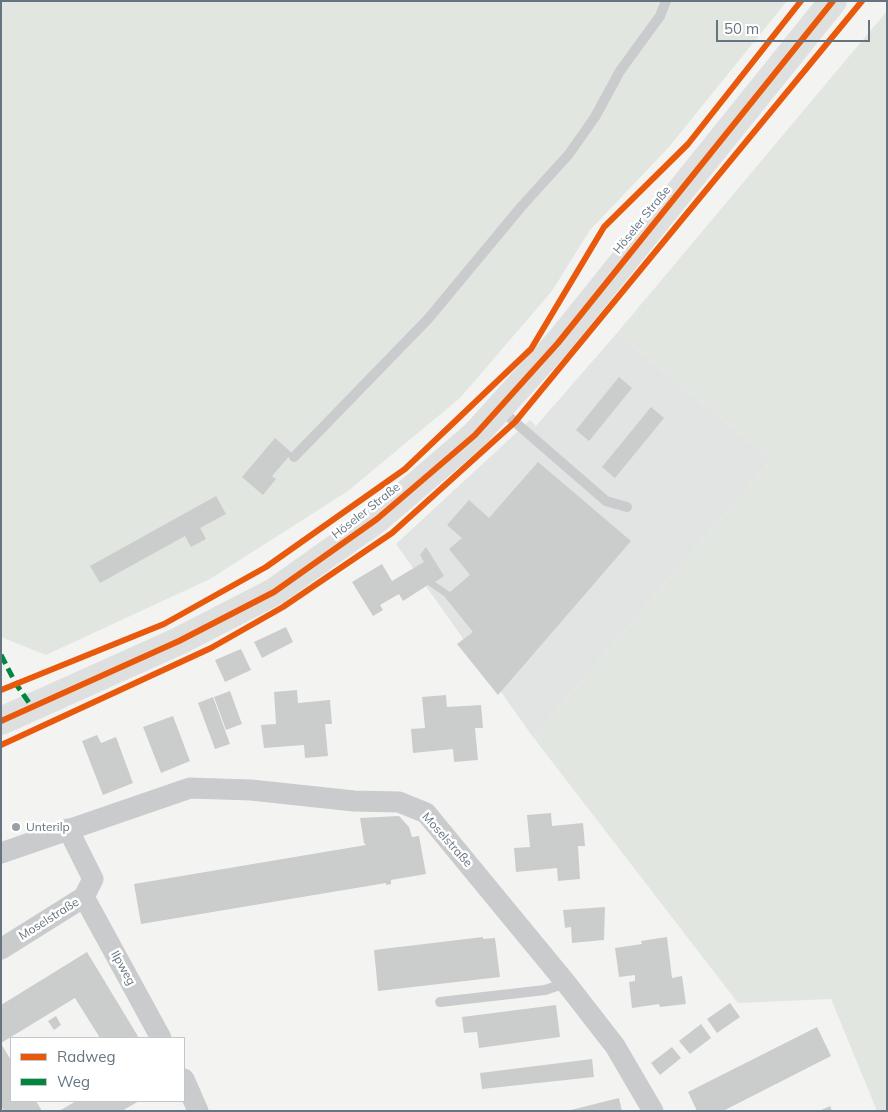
<!DOCTYPE html>
<meta charset="utf-8">
<style>
body{margin:0}
#map{position:relative;width:888px;height:1112px;overflow:hidden;background:#f3f3f2;font-family:Mulish,sans-serif}
canvas{display:block}
.frame{position:absolute;inset:0;border:2px solid #657480;pointer-events:none}
.legend{position:absolute;left:10px;top:1037px;width:175px;height:65px;box-sizing:border-box;background:#fff;border:1px solid #c1c7cc;margin:0;padding:6px 9px;list-style:none;font-size:15px;color:#657480}
.legend li{display:flex;align-items:center;gap:10px;height:25px}
.legend b{width:25px;border:1px solid #c1c7cc}
.scale{position:absolute;left:716px;top:20px;width:154px;height:22px;box-sizing:border-box;border:2px solid #657480;border-top:0;padding-left:6px;font-size:15px;line-height:18px;white-space:nowrap;color:#657480;-webkit-text-stroke:4px #fff;paint-order:stroke}
</style>
<div id="map">
<canvas width="888" height="1112"></canvas>
<div class="frame"></div>
<ul class="legend">
<li><b style="height:6px;background:#e8590c"></b>Radweg</li>
<li><b style="height:6px;background:#00873e"></b>Weg</li>
</ul>
<div class="scale">50 m</div>
</div>
<script>
const context = document.querySelector('canvas').getContext('2d');
context.lineJoin = 'round';
function fillPath(path, color) { context.fillStyle = color; context.fill(path, 'evenodd'); }
const toPath = rows => new Path2D(rows.map(r => 'M' + r).join(''));
function trace(path, color, width, dash) { context.strokeStyle = color; context.lineWidth = width; context.lineCap = dash ? 'butt' : 'round'; context.setLineDash(dash || []); context.stroke(path); }
function label(font, color, halo, rows, align = 'center') {
  context.font = font + ' Mulish,sans-serif'; context.lineWidth = 5; context.setLineDash([]); context.textBaseline = 'middle'; context.strokeStyle = halo; context.fillStyle = color; for (const [text, x, y, turn = 0] of rows) {
    context.save(); context.translate(x, y); context.rotate((+turn || 0) * Math.PI / 180); context.textAlign = isNaN(turn) ? turn : align; if (halo) context.strokeText(text, 0, 0); context.fillText(text, 0, 0); context.restore();
  }
}
const built = toPath([
 [617,333,771,460,533,737,396,544,530,420,536,426]
]);
const green = toPath([
 [1,1,787,1,669,147,590,230,552,291,460,398,348,491,210,579,46,655,1,637],
 [887,11,887,1111,877,1111,831,999,738,1003,533,737,771,460,617,333]
]);
const building = toPath([
 [619,377,632,388,589,441,576,430],
 [651,407,664,418,615,478,602,467],
 [275,438,292,453,272,476,276,479,263,495,242,477],
 [538,462,631,541,498,695,457,644,473,632,444,596,428,585,403,601,399,594,380,605,383,610,373,616,352,582,382,564,392,581,424,562,420,555,426,547,444,576,435,582,450,592,470,575,449,549,462,538,447,525,469,500,489,518],
 [216,496,226,514,200,528,206,539,191,547,185,536,100,583,90,566],
 [286,627,293,642,262,658,254,642],
 [241,649,251,670,225,682,215,660],
 [297,690,298,703,330,700,332,724,325,724,328,756,305,758,304,745,264,748,261,725,276,724,274,692],
 [230,691,242,724,226,730,214,697],
 [446,695,447,707,481,705,483,728,475,728,478,760,454,762,453,749,413,753,411,729,425,728,422,697],
 [213,697,230,744,215,749,198,703],
 [173,716,190,761,161,773,143,727],
 [97,735,101,743,116,737,133,783,103,795,82,741],
 [551,813,552,826,583,823,585,846,578,846,580,879,558,881,557,868,516,872,514,848,530,847,527,815],
 [399,816,409,827,412,837,419,836,426,874,391,880,391,884,386,885,386,883,141,924,134,884,366,845,364,843,360,818],
 [605,907,604,940,572,943,571,927,565,928,563,910],
 [483,937,483,939,495,938,500,977,378,991,374,950],
 [667,937,672,978,682,976,686,1004,660,1007,659,1004,632,1008,629,982,635,981,635,975,619,977,615,948,642,944,641,941],
 [87,952,139,1038,100,1038,75,998,1,1043,1,1005],
 [730,1003,740,1017,717,1033,707,1019],
 [556,1005,560,1037,479,1048,477,1032,464,1033,462,1017],
 [56,1016,61,1025,54,1030,48,1021],
 [701,1024,711,1038,690,1054,679,1041],
 [817,1027,831,1056,723,1111,697,1111,688,1092],
 [1,1044,11,1060,11,1101,36,1101,42,1111,4,1111,1,1106],
 [672,1047,681,1058,660,1075,651,1063],
 [592,1059,594,1077,482,1089,480,1073],
 [619,1098,622,1111,571,1111,571,1110],
 [76,1101,139,1101,122,1111,59,1111],
 [830,1106,832,1111,819,1111]
]);
const lane = toPath([
 [501,410,606,501,627,507],
 [294,457,428,319,521,207,569,154,595,117,620,71,660,16,666,1],
 [440,1002,545,990,566,983]
]);
const street = toPath([
 [1,853,190,788,251,790,354,801,399,802,426,813,566,983,615,1046,653,1111],
 [84,897,161,1038],
 [1,949,84,897,93,879,68,829],
 [184,1079,198,1111]
]);
const primary = toPath([
 [1,721,179,641,274,592,377,519,475,435,558,343,833,1]
]);
const quiet = toPath([
 [1,655,16,684,32,707]
]);
const cycleway = toPath([
 [1,690,164,624,266,567,405,469,531,349,604,227,688,144,801,1],
 [1,721,179,641,274,592,377,519,475,435,558,343,833,1],
 [1,745,211,648,283,607,392,533,515,422,862,1]
]);
const markers = [
 [16,827,5,"#97a0a8"]
];
const streetNames = [
 ["Höseler Straße",642,220,-51],
 ["Höseler Straße",366,511,-38],
 ["Moselstraße",447,840,48],
 ["Moselstraße",49,919,-32],
 ["Ilpweg",123,968,61]
];
const poiNames = [
 ["Unterilp",26,827]
];
fillPath(built, '#e2e3e3');
fillPath(green, '#e2e6e0');
fillPath(building, '#cbcdcd');
trace(lane, '#c9cbcc', 10);
trace(street, '#c9cbcc', 21);
trace(primary, '#dedfdf', 28);
trace(quiet, '#00873e', 5, [10, 5]);
trace(cycleway, '#e8590c', 6);
for (const [x, y, r, color] of markers) { const dot = new Path2D(); dot.arc(x, y, r, 0, 2 * Math.PI); context.fillStyle = color; context.fill(dot); trace(dot, '#fff', 2); }
label('12px', '#657480', '#fff', streetNames);
label('12px', '#657480', '#fff', poiNames, 'left');
</script>
